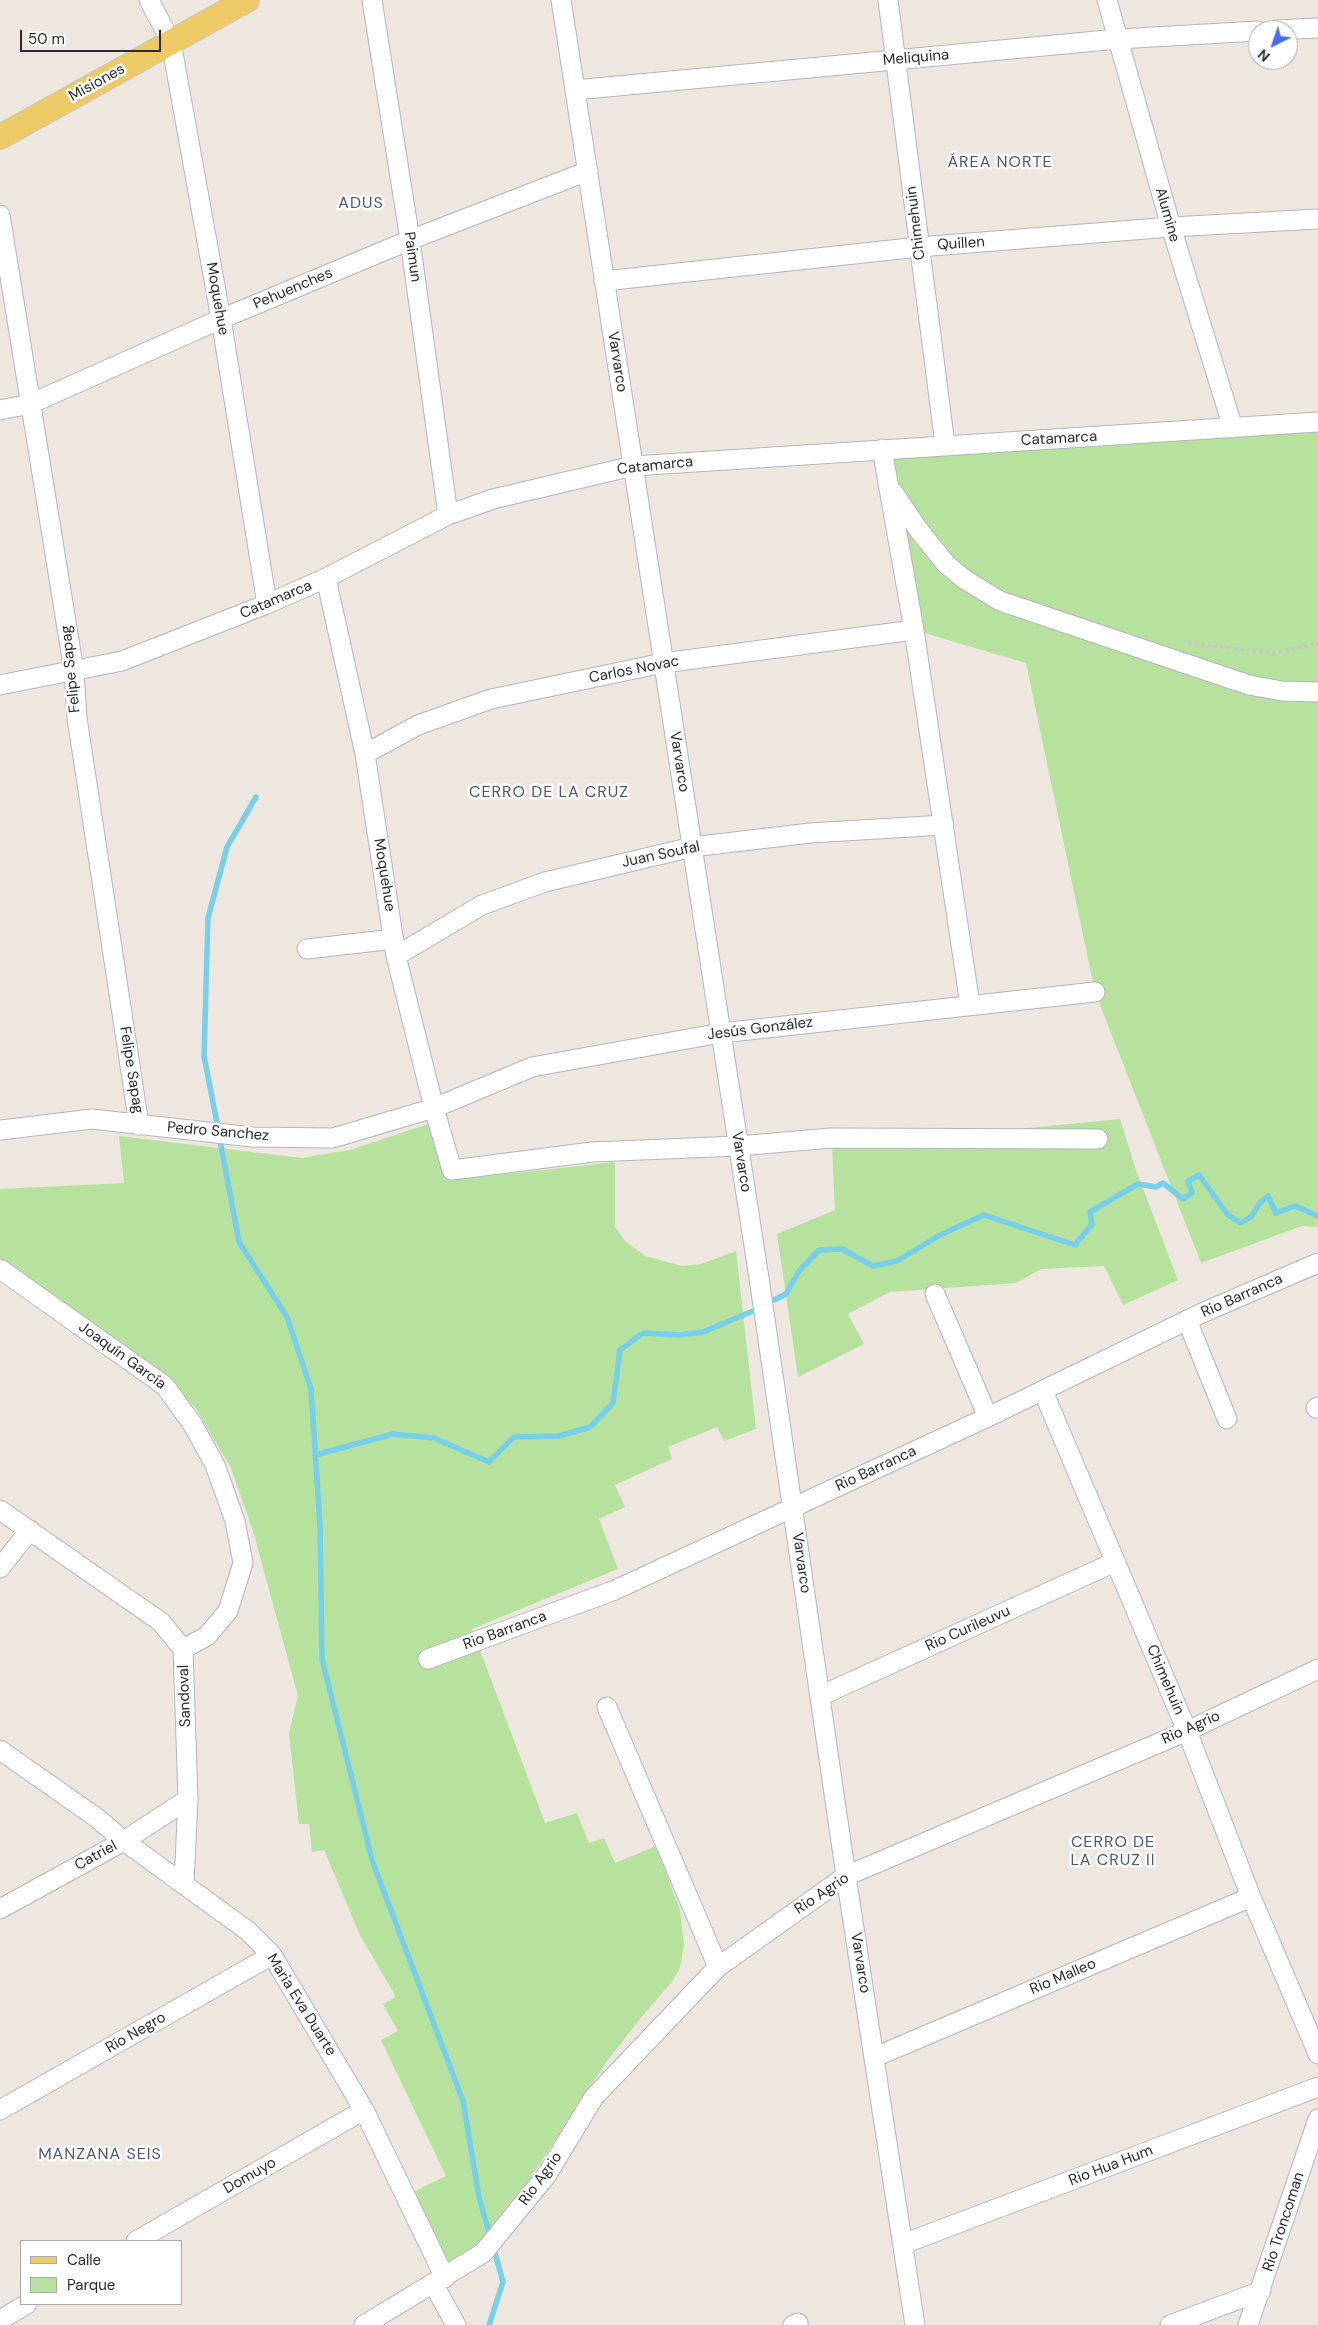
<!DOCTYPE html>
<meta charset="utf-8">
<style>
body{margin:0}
#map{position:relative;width:1318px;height:2325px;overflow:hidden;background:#ede7df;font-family:"DM Sans",sans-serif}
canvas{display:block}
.legend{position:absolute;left:20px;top:2240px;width:162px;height:65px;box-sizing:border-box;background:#fff;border:1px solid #ababab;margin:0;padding:6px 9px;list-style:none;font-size:15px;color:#2c2c2c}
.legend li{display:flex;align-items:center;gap:10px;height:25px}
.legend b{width:25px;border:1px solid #ababab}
.north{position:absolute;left:1248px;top:20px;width:50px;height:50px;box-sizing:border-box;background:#fff;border:1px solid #ababab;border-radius:50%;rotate:221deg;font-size:14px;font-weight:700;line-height:20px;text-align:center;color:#2c2c2c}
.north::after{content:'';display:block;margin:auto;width:18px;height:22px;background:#456af4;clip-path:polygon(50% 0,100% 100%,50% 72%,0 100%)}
.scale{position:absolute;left:20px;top:30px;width:141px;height:22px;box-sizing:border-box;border:2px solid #2c2c2c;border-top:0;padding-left:6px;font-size:15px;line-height:18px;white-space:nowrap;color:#2c2c2c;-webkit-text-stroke:4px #fff;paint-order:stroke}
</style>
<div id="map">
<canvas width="1318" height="2325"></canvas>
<ul class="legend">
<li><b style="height:6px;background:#edca65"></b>Calle</li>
<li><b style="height:14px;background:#b6e29e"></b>Parque</li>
</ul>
<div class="north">N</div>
<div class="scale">50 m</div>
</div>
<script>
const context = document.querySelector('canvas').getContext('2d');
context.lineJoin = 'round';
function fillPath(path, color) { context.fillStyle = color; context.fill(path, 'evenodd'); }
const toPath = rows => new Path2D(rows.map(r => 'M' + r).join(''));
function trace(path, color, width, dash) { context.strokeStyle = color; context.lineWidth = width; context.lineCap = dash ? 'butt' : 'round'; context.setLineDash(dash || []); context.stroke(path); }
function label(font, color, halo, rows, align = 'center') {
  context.font = font + ' "DM Sans",sans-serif'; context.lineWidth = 5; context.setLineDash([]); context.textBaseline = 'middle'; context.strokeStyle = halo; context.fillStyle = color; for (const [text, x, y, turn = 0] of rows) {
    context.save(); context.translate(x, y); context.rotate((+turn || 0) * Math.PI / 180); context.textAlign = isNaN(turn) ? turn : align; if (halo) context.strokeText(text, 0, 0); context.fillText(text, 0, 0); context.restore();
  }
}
const green = toPath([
 [1318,431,1318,1227,1302,1226,1201,1263,1095,992,1026,663,921,632,888,454],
 [1120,1119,1137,1173,1178,1280,1123,1305,1104,1266,1041,1269,1016,1283,890,1292,848,1314,864,1344,798,1377,777,1234,835,1210,832,1147],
 [431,1123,444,1172,452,1180,615,1162,615,1227,626,1242,645,1256,682,1266,701,1264,736,1251,756,1429,724,1441,717,1427,668,1447,672,1459,615,1485,625,1507,599,1519,618,1569,472,1629,545,1823,577,1813,589,1843,604,1838,615,1863,656,1846,680,1910,684,1945,680,1968,671,1983,643,2015,607,2061,514,2203,481,2243,449,2270,413,2192,446,2176,381,2040,398,2031,383,2004,396,1997,360,1935,324,1850,312,1852,309,1824,299,1824,289,1733,298,1696,253,1531,231,1468,196,1409,167,1378,0,1260,0,1189,124,1183,119,1136,302,1158,350,1150]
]);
const stream = toPath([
 [217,1123,204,1056,208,918,227,847,256,797],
 [220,1140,239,1242,287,1317,311,1389,320,1524,322,1659,372,1860,463,2101,479,2197,489,2232],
 [774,1300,786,1294,799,1271,819,1250,842,1249,873,1266,897,1261,940,1235,984,1215,1075,1245,1092,1224,1090,1212,1138,1184,1156,1187,1163,1183,1183,1199,1192,1193,1188,1181,1199,1175,1228,1215,1241,1223,1251,1217,1259,1204,1268,1196,1276,1213,1295,1206,1318,1216],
 [315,1455,393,1434,434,1438,489,1462,514,1437,559,1436,590,1427,613,1403,620,1350,643,1333,679,1335,703,1332,753,1311],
 [489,2325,503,2282,495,2253]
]);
const path = toPath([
 [1188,643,1274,653,1318,643]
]);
const minor = toPath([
 [149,0,171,42,221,319,267,604],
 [372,0,410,240,448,515],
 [561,0,759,1278,846,1876,915,2325],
 [888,0,945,445],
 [1107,0,1171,227,1233,428],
 [1277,30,1318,28],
 [575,90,1118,39,1258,31],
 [0,215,74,671,77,718,139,1125],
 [604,281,919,247,1171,227,1318,219],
 [0,410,30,404,221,319,410,240,588,171],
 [882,449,914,630,970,1005],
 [893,492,918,529,946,564,964,579,1000,601,1249,685,1282,691,1318,692],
 [326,578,365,754,396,956,434,1108,452,1170,592,1152,739,1146,831,1138,1098,1139],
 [0,685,122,661,267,604,326,578,448,515,493,499,633,466,1318,422],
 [365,754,418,725,491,699,663,663,914,630],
 [307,949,394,939],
 [396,956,482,905,545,882,692,847,810,833,944,825],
 [0,1130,92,1119,252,1137,333,1138,434,1108,532,1067,721,1033,1095,992],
 [0,1269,165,1386,193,1425,215,1465,235,1521,243,1563,228,1611,207,1636,183,1649],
 [935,1294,988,1417],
 [1187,1320,1227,1419],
 [1043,1391,1187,1731,1251,1897,1318,2054],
 [1316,1408,1318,1407],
 [0,1510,161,1622,183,1649,188,1799,184,1884],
 [0,1568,30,1530],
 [428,1659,615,1590,988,1417,1202,1313,1318,1263],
 [820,1696,1115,1562],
 [607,1707,718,1967],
 [0,1750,97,1818,124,1841,248,1931,272,1955,364,2110,445,2278],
 [0,1909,124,1841,188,1799],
 [875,2057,1251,1897],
 [0,2110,272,1955],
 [136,2241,364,2110],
 [903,2244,1318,2087],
 [434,2285,456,2325],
 [0,2320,27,2304],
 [364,2325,483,2253,546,2176,594,2097,718,1967,846,1876,1187,1731,1318,1669],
 [793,2325,798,2323],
 [1170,2325,1261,2291],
 [1248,2325,1318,2119]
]);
const major = toPath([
 [0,137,247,0]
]);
const streetNames = [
 ["Meliquina",916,58,-5],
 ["Misiones",97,83,-29],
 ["Alumine",1167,215,74],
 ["Chimehuin",916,223,-97],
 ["Quillen",961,244,-4],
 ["Paimun",412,257,82],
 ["Pehuenches",293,289,-23],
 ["Moquehue",217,299,80],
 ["Varvarco",617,362,81],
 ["Catamarca",1059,439,-3],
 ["Catamarca",655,466,-6],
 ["Catamarca",276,600,-23],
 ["Felipe Sapag",71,669,-96],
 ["Carlos Novac",634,670,-11],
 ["Varvarco",679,762,81],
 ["Juan Soufal",661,855,-12],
 ["Moquehue",384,875,81],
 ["Jesús González",760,1029,-7],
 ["Felipe Sapag",131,1070,81],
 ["Pedro Sanchez",218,1132,5],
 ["Varvarco",741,1162,81],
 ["Rio Barranca",1242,1296,-24],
 ["Joaquín García",122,1356,36],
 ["Rio Barranca",876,1469,-25],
 ["Varvarco",801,1563,82],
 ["Rio Curileuvu",968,1629,-24],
 ["Rio Barranca",505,1631,-20],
 ["Chimehuin",1165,1680,67],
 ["Sandoval",185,1696,-92],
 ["Rio Agrio",1191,1728,-24],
 ["Catriel",96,1856,-29],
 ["Rio Agrio",822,1894,-34],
 ["Varvarco",860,1963,81],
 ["Rio Malleo",1063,1977,-23],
 ["Maria Eva Duarte",301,2005,58],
 ["Río Negro",136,2033,-30],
 ["Rio Hua Hum",1111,2166,-21],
 ["Domuyo",250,2176,-30],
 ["Rio Agrio",541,2179,-54],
 ["Rio Troncoman",1284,2222,-72]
];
const neighbourhoodNames = [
 ["ÁREA NORTE",1000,163],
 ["ADUS",361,204],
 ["CERRO DE LA CRUZ",549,793],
 ["CERRO DE",1113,1843],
 ["LA CRUZ II",1113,1861],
 ["MANZANA SEIS",100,2155]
];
fillPath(green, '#b6e29e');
trace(stream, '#76cfeb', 5.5);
trace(minor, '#b2b6bf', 21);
trace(major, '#c8c8c8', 26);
trace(path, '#c8c8c8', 3, [4, 2.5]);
trace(minor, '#fff', 19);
trace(major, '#edca65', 24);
label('15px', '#2c2c2c', '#fff', streetNames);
context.letterSpacing = '1px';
label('16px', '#4d577c', '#fff', neighbourhoodNames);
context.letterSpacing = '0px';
</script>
